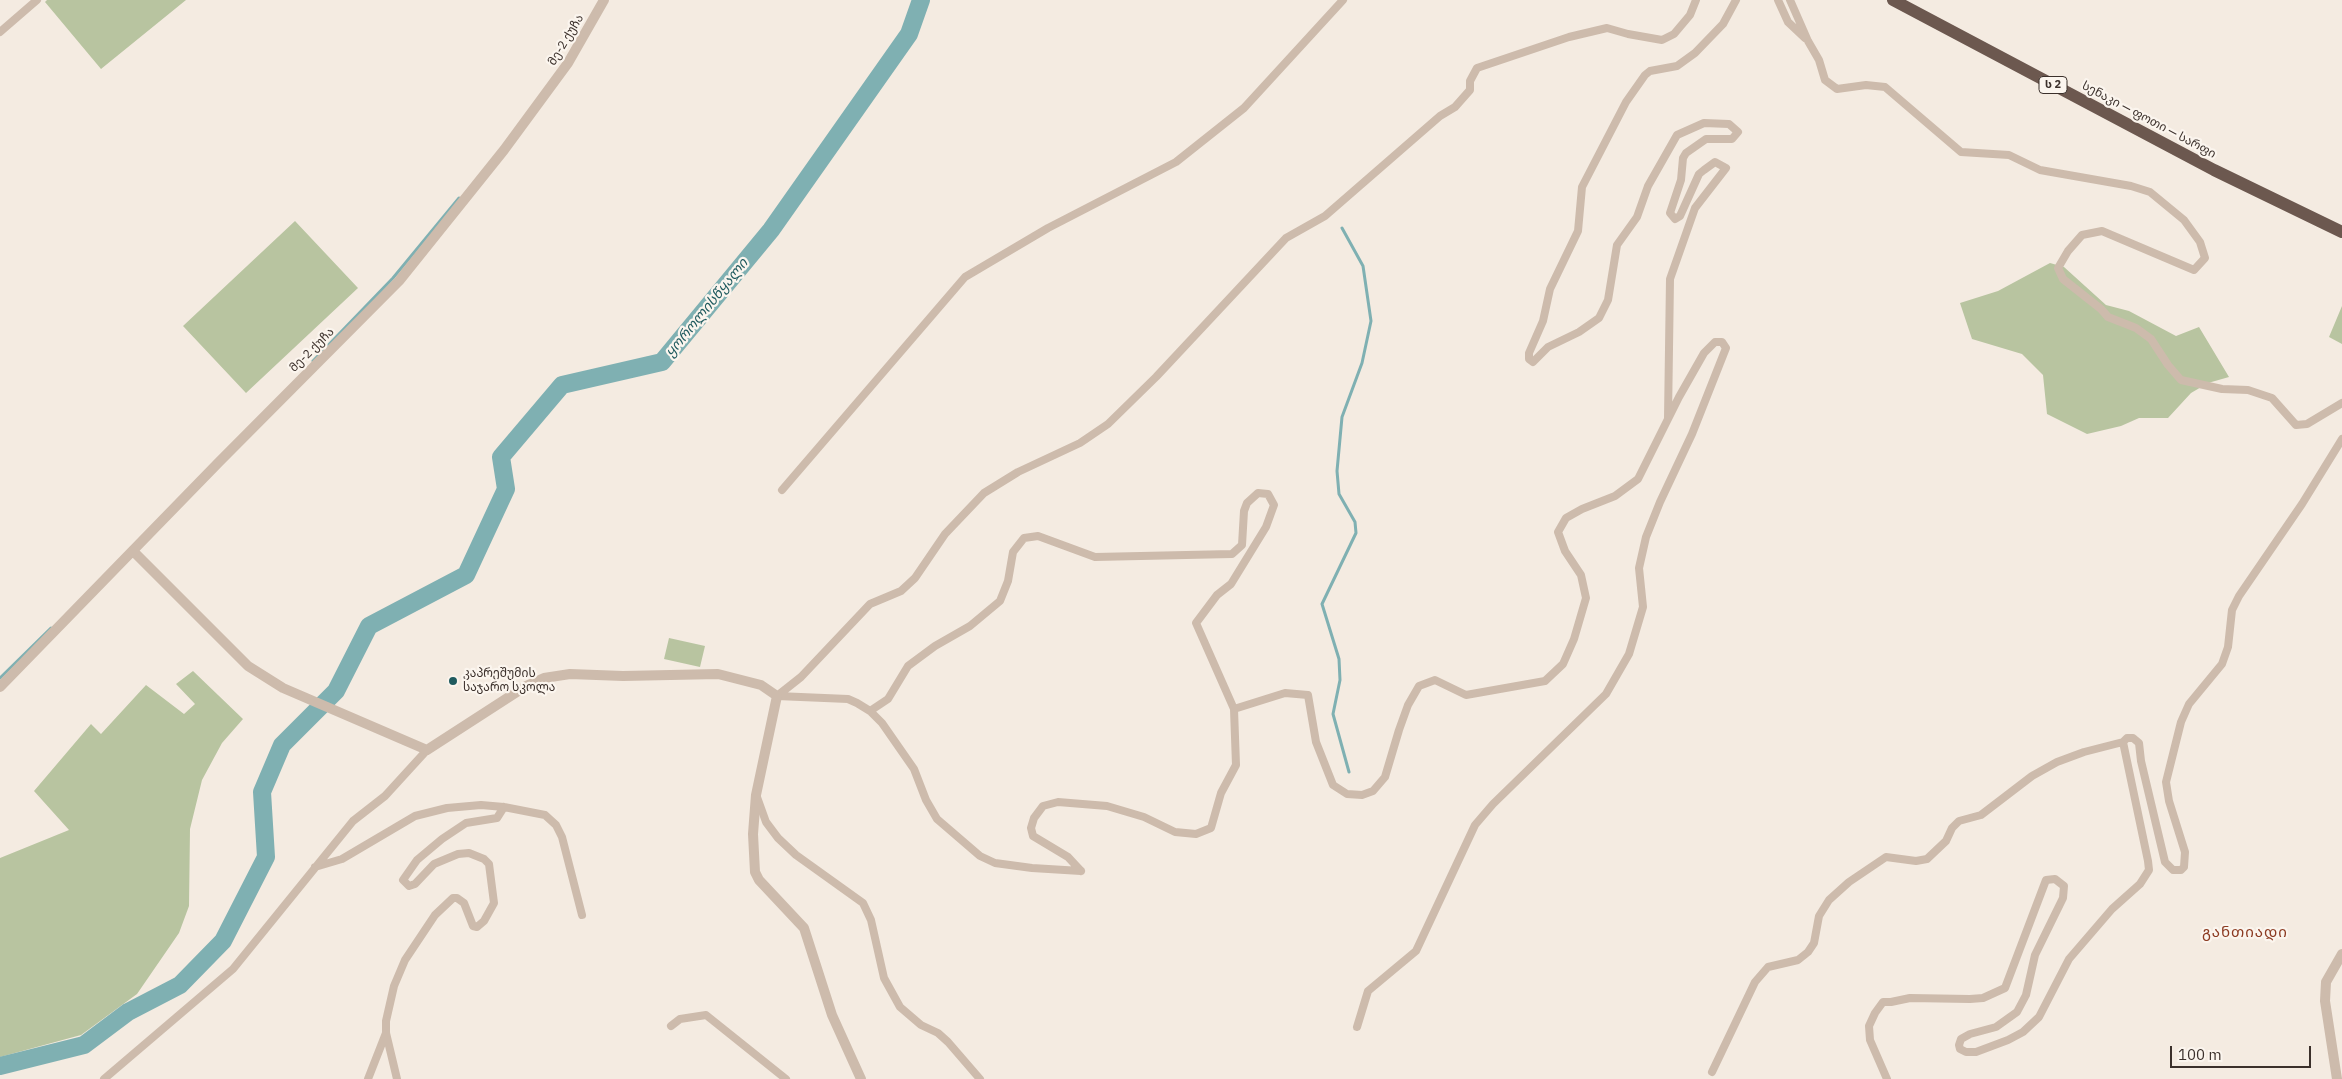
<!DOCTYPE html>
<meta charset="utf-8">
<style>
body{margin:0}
#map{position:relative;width:2342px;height:1079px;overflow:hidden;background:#f4ebe1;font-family:"IBM Plex Sans",sans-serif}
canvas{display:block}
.scale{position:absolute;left:2170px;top:1046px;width:141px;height:22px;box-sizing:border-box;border:2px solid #3b302b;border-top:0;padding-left:6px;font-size:15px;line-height:18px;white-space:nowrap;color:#3b302b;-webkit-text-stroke:4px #fbf5ee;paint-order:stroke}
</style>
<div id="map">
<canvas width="2342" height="1079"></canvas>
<div class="scale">100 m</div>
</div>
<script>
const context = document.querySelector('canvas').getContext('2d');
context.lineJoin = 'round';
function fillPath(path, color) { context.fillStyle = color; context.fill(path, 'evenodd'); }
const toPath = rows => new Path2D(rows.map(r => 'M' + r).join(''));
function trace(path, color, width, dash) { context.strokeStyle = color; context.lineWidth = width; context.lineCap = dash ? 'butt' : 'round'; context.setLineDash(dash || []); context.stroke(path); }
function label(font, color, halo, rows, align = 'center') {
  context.font = font + ' "IBM Plex Sans","Noto Sans Georgian",sans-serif'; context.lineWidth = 4.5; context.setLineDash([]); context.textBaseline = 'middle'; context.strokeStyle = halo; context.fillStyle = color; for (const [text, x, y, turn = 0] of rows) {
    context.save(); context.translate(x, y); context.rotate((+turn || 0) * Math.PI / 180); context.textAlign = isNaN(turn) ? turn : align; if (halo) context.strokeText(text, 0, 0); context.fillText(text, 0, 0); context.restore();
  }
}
const green = toPath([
 [47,0,186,0,101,69,45,2],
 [295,221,358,288,246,393,183,326],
 [2050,263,2064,267,2106,305,2129,311,2176,336,2199,327,2229,377,2208,383,2191,393,2168,418,2139,418,2121,426,2087,434,2047,414,2043,375,2022,354,1972,339,1960,303,1998,291],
 [2342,306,2342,344,2329,337],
 [669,638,705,646,700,667,664,659],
 [193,671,243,719,222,743,202,780,190,829,189,906,179,933,137,994,81,1035,0,1057,0,858,69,830,34,791,91,724,101,734,146,685,184,714,195,704,176,684]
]);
const stream = toPath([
 [1342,228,1363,266,1371,321,1362,363,1342,417,1337,471,1339,494,1355,522,1356,533,1322,604,1339,659,1340,680,1333,714,1349,772],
 [313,361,393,278,459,198],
 [0,678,51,628]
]);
const river = toPath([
 [0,1066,84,1045,128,1012,180,985,223,941,266,857,262,792,282,745,336,691,369,626,466,575,506,489,501,457,562,385,662,362,771,230,909,34,921,0]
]);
const minor = toPath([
 [1778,0,1788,22,1805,38],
 [1790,0,1808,41,1819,60,1825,80,1837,89,1866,85,1885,87,1961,152,2009,155,2040,170,2131,186,2150,192,2184,220,2200,242,2205,258,2194,270,2102,231,2082,235,2068,251,2058,268,2063,279,2101,309,2108,317,2136,328,2151,339,2168,365,2181,380,2222,389,2248,390,2272,398,2296,425,2307,424,2342,403],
 [0,32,37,0],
 [1668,418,1670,279,1695,208,1726,168,1715,162,1704,170,1699,174,1680,216,1675,219,1670,213,1681,180,1683,158,1686,153,1706,139,1732,139,1738,132,1729,124,1704,123,1677,135,1648,186,1637,217,1617,245,1608,300,1599,318,1579,332,1548,347,1533,362,1529,359,1529,353,1543,321,1550,289,1578,231,1582,187,1626,102,1645,75,1650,71,1677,66,1695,53,1723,24,1736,0],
 [782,490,965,277,1048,228,1176,162,1244,108,1343,0],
 [777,696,801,677,870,604,901,591,915,578,945,534,984,493,1018,472,1080,443,1108,424,1156,377,1286,238,1325,216,1440,116,1455,107,1470,90,1470,81,1477,68,1569,37,1607,28,1628,34,1662,40,1674,34,1690,15,1696,0],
 [777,696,848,699,857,703,870,711,882,723,914,769,926,800,937,819,980,856,995,863,1032,868,1081,871],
 [1234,709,1285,693,1308,695,1316,742,1333,785,1347,794,1362,795,1373,791,1385,777,1399,730,1408,705,1419,686,1435,680,1466,695,1545,681,1563,664,1574,639,1586,598,1581,575,1565,551,1558,532,1566,518,1582,509,1615,496,1638,479,1679,397,1704,353,1715,342,1722,342,1726,348,1692,434,1660,502,1646,537,1639,568,1643,607,1629,654,1606,694,1493,804,1475,825,1416,951,1368,991,1357,1027],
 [870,711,888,699,908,666,935,646,970,626,1000,601,1008,581,1013,552,1024,538,1038,536,1095,557,1232,554,1242,545,1244,511,1247,503,1258,493,1268,494,1274,505,1266,527,1231,584,1217,595,1196,623,1234,709,1236,765,1221,793,1211,828,1196,834,1175,832,1144,817,1107,806,1058,802,1043,806,1034,818,1031,828,1033,836,1068,857,1081,871],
 [757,797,766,822,778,838,796,855,863,903,871,920,884,978,900,1007,921,1025,938,1033,948,1042,980,1079],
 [315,867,342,859,415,816,447,808,481,805,504,807,545,815,556,825,562,837,582,915],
 [671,1026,680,1019,706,1015,786,1079],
 [1712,1072,1755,982,1768,967,1798,960,1808,952,1814,943,1819,916,1829,900,1849,882,1886,857,1916,861,1927,859,1946,841,1952,828,1959,821,1981,815,2032,776,2057,762,2084,752,2123,742],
 [104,1079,233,969,353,821,385,796,427,750],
 [368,1079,386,1033],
 [397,1079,386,1033,386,1021,394,986,405,960,435,915,453,898,457,898,464,903,473,926,477,927,484,921,494,903,489,864,484,859,469,853,458,854,434,864,415,884,409,886,403,880,417,860,442,839,466,823,497,818,504,807],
 [1887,1079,1870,1040,1869,1026,1875,1013,1883,1002,1891,1002,1910,998,1970,999,1983,998,2005,988,2046,880,2055,879,2064,886,2063,898,2035,955,2026,995,2017,1012,1996,1027,1970,1034,1961,1039,1959,1045,1960,1049,1966,1052,1976,1052,2008,1040,2023,1032,2039,1017,2069,959,2112,909,2140,884,2149,870,2148,861,2123,742,2127,738,2133,738,2139,743,2141,761,2165,862,2173,870,2181,870,2184,867,2185,852,2169,801,2166,782,2181,722,2189,704,2222,664,2228,647,2232,610,2239,596,2302,504,2342,439]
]);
const tertiary = toPath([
 [133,551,248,666,283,688,427,750,526,686,544,678,570,674,623,676,718,674,761,685,777,696,756,795,753,834,755,872,759,880,804,928,832,1015,861,1079],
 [0,687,219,462,399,281,504,150,568,63,604,0],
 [2337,1079,2325,1001,2326,982,2342,954]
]);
const trunk = toPath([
 [1893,0,2214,170,2342,232]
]);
const markers = [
 [453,681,5,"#1f5a5e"]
];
const shields = [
 [2053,85,28]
];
const shieldNames = [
 ["ს 2",2053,85]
];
const streetNames = [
 ["მე-2 ქუჩა",566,40,-59],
 ["სენაკი — ფოთი — სარფი",2149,120,28],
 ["მე-2 ქუჩა",312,350,-45]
];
const poiNames = [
 ["კაპრეშუმის",463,674],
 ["საჯარო სკოლა",463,688]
];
const waterNames = [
 ["ყოროლისწყალი",707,308,-51]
];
const quarterNames = [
 ["განთიადი",2245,933]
];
fillPath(green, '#b8c4a0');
trace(stream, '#7fb0b2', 3);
trace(river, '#7fb0b2', 18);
trace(minor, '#cdbbac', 8);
trace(tertiary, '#cdbbac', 10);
trace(trunk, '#6c584f', 12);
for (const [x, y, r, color] of markers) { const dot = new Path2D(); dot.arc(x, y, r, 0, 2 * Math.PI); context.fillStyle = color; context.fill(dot); trace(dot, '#fbf5ee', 2); }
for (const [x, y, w] of shields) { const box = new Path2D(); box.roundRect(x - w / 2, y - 8.5, w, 17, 4); context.fillStyle = '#fbf5ee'; context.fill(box); trace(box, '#3b302b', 1); }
label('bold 11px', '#3b302b', null, shieldNames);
label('12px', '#3b302b', '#fbf5ee', streetNames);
label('12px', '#3b302b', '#fbf5ee', poiNames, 'left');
label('italic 14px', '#1f5a5e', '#fbf5ee', waterNames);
context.letterSpacing = '1px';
label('15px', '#8c3b22', '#fbf5ee', quarterNames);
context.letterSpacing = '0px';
</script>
